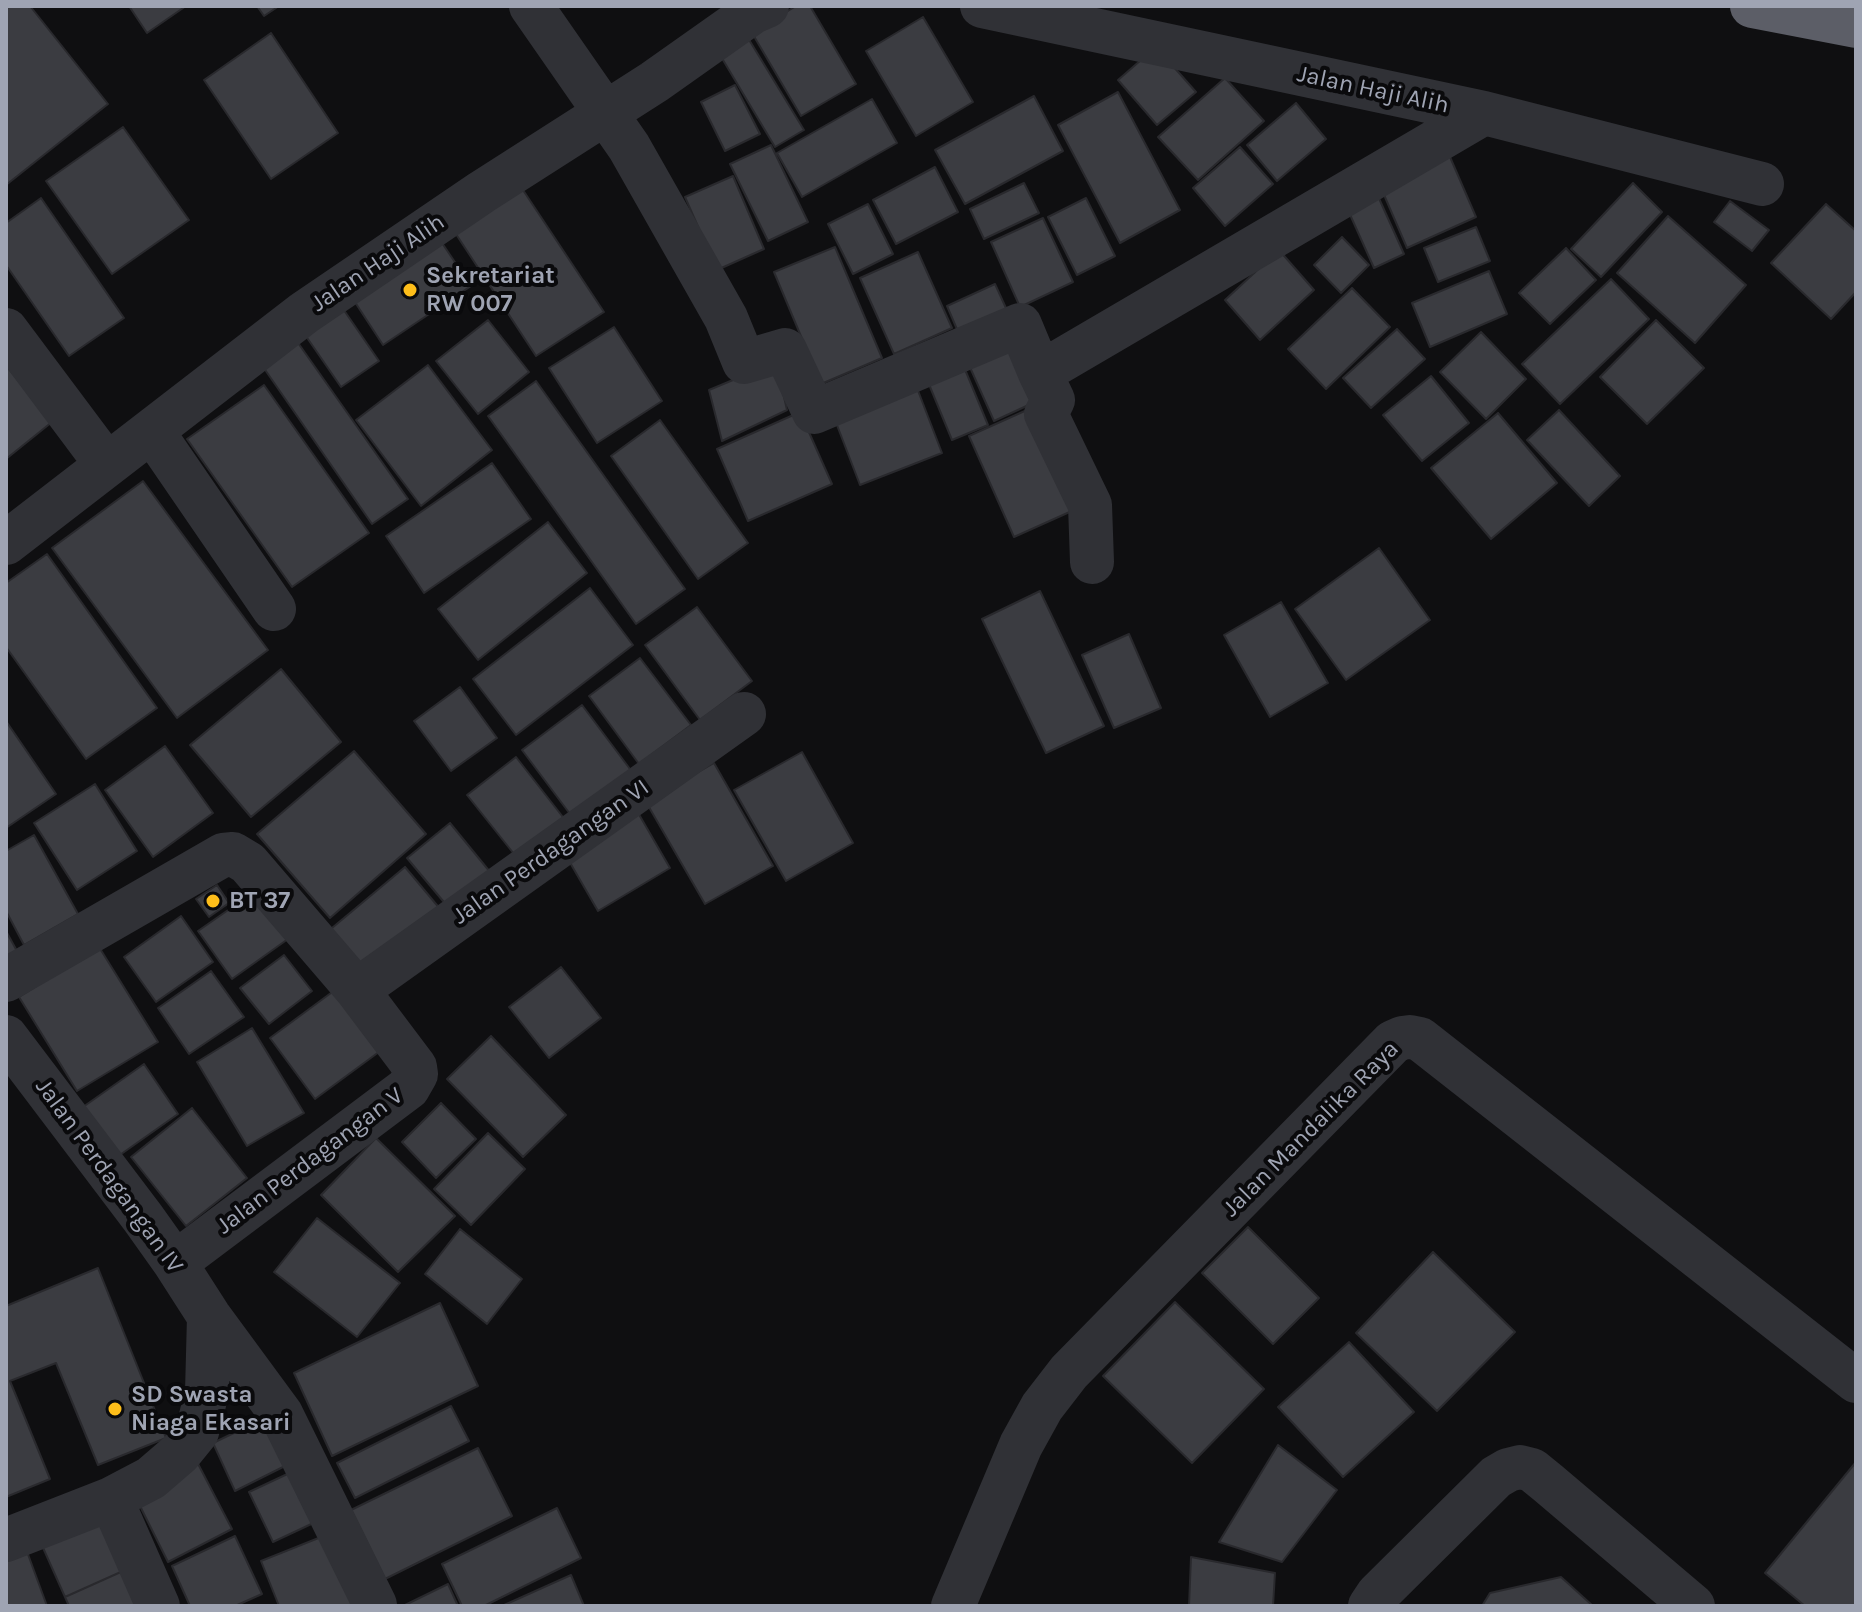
<!DOCTYPE html>
<style>
body{margin:0}
#map{position:relative;width:1862px;height:1612px;overflow:hidden;background:#0f0f11;font-family:Karla,sans-serif}
canvas{display:block}
.frame{position:absolute;inset:0;border:8px solid #9fa4b3;pointer-events:none}
</style>
<div id="map">
<canvas width="1862" height="1612"></canvas>
<div class="frame"></div>
</div>
<script>
const context = document.querySelector('canvas').getContext('2d');
context.lineJoin = 'round';
function fillPath(path, color) { context.fillStyle = color; context.fill(path, 'evenodd'); }
const toPath = rows => new Path2D(rows.map(r => 'M' + r).join(''));
function trace(path, color, width, dash) { context.strokeStyle = color; context.lineWidth = width; context.lineCap = dash ? 'butt' : 'round'; context.setLineDash(dash || []); context.stroke(path); }
function label(font, color, halo, rows, align = 'center') {
  context.font = font + ' Karla,sans-serif'; context.lineWidth = 8; context.setLineDash([]); context.textBaseline = 'middle'; context.strokeStyle = halo; context.fillStyle = color; for (const [text, x, y, turn = 0] of rows) {
    context.save(); context.translate(x, y); context.rotate((+turn || 0) * Math.PI / 180); context.textAlign = isNaN(turn) ? turn : align; if (halo) context.strokeText(text, 0, 0); context.fillText(text, 0, 0); context.restore();
  }
}
const building = toPath([
 [6,6,30,6,108,104,6,185,6,6],
 [129,6,186,6,147,33,129,6],
 [257,6,279,6,264,16,257,6],
 [796,6,810,6,856,84,801,116,752,33,796,6],
 [923,17,973,102,916,136,866,51,923,17],
 [271,33,338,133,271,179,204,80,271,33],
 [748,38,804,130,775,147,720,55,748,38],
 [1156,47,1196,92,1157,125,1118,80,1156,47],
 [1225,78,1264,121,1198,180,1158,137,1225,78],
 [735,85,760,134,725,151,701,102,735,85],
 [1118,92,1180,210,1120,243,1058,125,1118,92],
 [1034,96,1063,151,965,204,935,150,1034,96],
 [872,99,897,143,802,197,777,153,872,99],
 [1296,103,1326,139,1277,181,1247,145,1296,103],
 [123,127,189,220,112,274,46,181,123,127],
 [771,145,808,222,768,241,730,164,771,145],
 [1240,147,1273,184,1225,226,1193,188,1240,147],
 [1447,150,1476,217,1407,248,1378,181,1447,150],
 [935,167,958,212,896,244,873,200,935,167],
 [733,176,764,249,717,270,685,197,733,176],
 [517,181,604,312,536,356,450,225,517,181],
 [1024,183,1039,213,984,239,970,209,1024,183],
 [1633,183,1662,212,1601,277,1571,249,1633,183],
 [1373,185,1404,254,1374,268,1343,199,1373,185],
 [41,198,124,318,69,356,6,265,6,223,41,198],
 [1086,198,1115,256,1077,275,1048,217,1086,198],
 [1730,201,1769,230,1752,251,1714,222,1730,201],
 [868,204,893,254,853,274,828,224,868,204],
 [1826,204,1856,231,1856,292,1831,319,1771,263,1826,204],
 [1668,216,1746,285,1695,343,1617,273,1668,216],
 [1043,218,1073,282,1020,307,991,242,1043,218],
 [1476,227,1490,261,1438,282,1424,248,1476,227],
 [436,234,471,286,383,345,349,293,436,234],
 [1342,237,1369,265,1341,293,1314,265,1342,237],
 [835,247,882,358,821,384,774,272,835,247],
 [1566,248,1596,280,1550,324,1519,293,1566,248],
 [1279,250,1314,290,1260,340,1225,300,1279,250],
 [918,252,952,328,894,354,860,278,918,252],
 [1489,271,1507,314,1430,347,1412,303,1489,271],
 [1611,279,1649,319,1560,404,1522,364,1611,279],
 [995,284,1011,319,962,341,947,306,995,284],
 [1352,288,1390,327,1326,389,1288,349,1352,288],
 [339,303,379,361,341,387,301,329,339,303],
 [488,320,529,372,478,414,436,361,488,320],
 [1656,320,1704,368,1647,424,1600,377,1656,320],
 [614,327,662,401,597,443,549,368,614,327],
 [1397,329,1425,359,1371,408,1343,378,1397,329],
 [1017,331,1046,397,994,421,964,354,1017,331],
 [1481,332,1526,379,1486,419,1440,372,1481,332],
 [296,340,408,499,372,524,261,364,296,340],
 [776,362,787,410,722,441,709,390,776,362],
 [6,365,52,422,6,459,6,365],
 [428,365,492,450,421,506,356,420,428,365],
 [964,367,988,425,952,440,928,382,964,367],
 [1431,376,1469,423,1422,461,1383,415,1431,376],
 [536,381,685,589,636,624,488,416,536,381],
 [264,385,369,533,292,587,187,439,264,385],
 [917,388,942,453,860,485,835,420,917,388],
 [1038,405,1083,506,1014,537,969,436,1038,405],
 [1559,410,1620,476,1589,506,1527,440,1559,410],
 [800,412,832,484,748,521,717,449,800,412],
 [1498,413,1557,483,1491,539,1431,468,1498,413],
 [660,420,748,543,698,579,611,456,660,420],
 [492,463,531,519,424,593,386,536,492,463],
 [143,481,268,650,177,718,52,548,143,481],
 [548,522,587,573,478,660,438,609,548,522],
 [1379,548,1430,620,1346,680,1295,609,1379,548],
 [47,554,157,708,86,759,6,647,6,583,47,554],
 [590,588,633,645,516,735,473,679,590,588],
 [1040,591,1104,726,1046,753,982,619,1040,591],
 [1281,602,1328,683,1270,717,1224,635,1281,602],
 [697,607,752,681,700,720,645,645,697,607],
 [1129,634,1161,708,1114,728,1082,655,1129,634],
 [640,658,691,725,639,764,589,696,640,658],
 [281,669,341,742,251,817,190,745,281,669],
 [460,687,497,738,451,771,414,721,460,687],
 [582,705,633,773,573,818,522,750,582,705],
 [6,721,56,794,6,828,6,721],
 [165,746,213,813,153,857,105,790,165,746],
 [354,751,426,834,330,918,257,834,354,751],
 [802,752,853,843,786,881,734,790,802,752],
 [516,757,566,821,518,859,467,795,516,757],
 [714,763,773,866,705,904,646,802,714,763],
 [95,784,137,851,77,890,34,823,95,784],
 [637,811,670,868,598,911,565,854,637,811],
 [450,823,495,878,453,913,407,858,450,823],
 [34,835,78,914,24,945,6,911,6,851,34,835],
 [405,867,441,910,361,976,326,933,405,867],
 [217,885,229,903,209,917,196,899,217,885],
 [254,892,288,939,232,979,198,931,254,892],
 [181,916,213,962,156,1002,124,957,181,916],
 [6,931,17,951,6,957,6,931],
 [99,947,158,1042,77,1091,19,997,99,947],
 [284,955,312,991,269,1024,240,988,284,955],
 [561,967,601,1018,549,1058,509,1007,561,967],
 [211,971,244,1017,189,1054,158,1008,211,971],
 [339,987,383,1049,315,1099,270,1038,339,987],
 [252,1028,304,1113,247,1146,197,1062,252,1028],
 [491,1036,566,1115,523,1157,447,1079,491,1036],
 [144,1064,178,1114,117,1157,83,1107,144,1064],
 [441,1103,476,1139,436,1178,402,1142,441,1103],
 [192,1108,247,1178,186,1226,131,1157,192,1108],
 [488,1133,525,1169,471,1225,434,1189,488,1133],
 [376,1138,455,1216,398,1272,321,1195,376,1138],
 [317,1218,400,1283,357,1337,274,1272,317,1218],
 [1248,1227,1319,1298,1273,1344,1202,1273,1248,1227],
 [460,1229,522,1279,487,1324,425,1274,460,1229],
 [1433,1252,1515,1332,1437,1411,1356,1333,1433,1252],
 [98,1268,166,1438,98,1465,56,1363,10,1381,50,1479,6,1497,6,1306,98,1268],
 [1175,1302,1264,1389,1192,1463,1103,1376,1175,1302],
 [440,1303,478,1386,332,1456,294,1373,440,1303],
 [1349,1342,1414,1412,1343,1477,1278,1407,1349,1342],
 [451,1406,469,1441,355,1498,337,1463,451,1406],
 [267,1417,289,1464,235,1491,213,1443,267,1417],
 [1278,1445,1337,1490,1282,1562,1219,1542,1278,1445],
 [478,1448,512,1516,385,1579,351,1510,478,1448],
 [195,1458,232,1529,168,1562,132,1490,195,1458],
 [1856,1462,1856,1606,1805,1606,1765,1573,1856,1462],
 [298,1469,322,1519,273,1542,249,1492,298,1469],
 [557,1508,581,1558,484,1606,462,1606,442,1564,557,1508],
 [98,1514,123,1571,65,1597,40,1541,98,1514],
 [331,1533,360,1606,279,1606,261,1561,331,1533],
 [235,1536,262,1594,235,1606,190,1606,172,1566,235,1536],
 [22,1538,47,1606,6,1606,6,1544,22,1538],
 [1191,1557,1275,1573,1273,1606,1189,1606,1191,1557],
 [123,1571,138,1606,69,1606,65,1597,123,1571],
 [571,1575,584,1606,502,1606,571,1575],
 [1561,1577,1593,1606,1482,1606,1490,1593,1561,1577],
 [448,1584,458,1606,403,1606,448,1584]
]);
const minor = toPath([
 [531,6,629,147,726,318,744,362,785,350,814,412,1020,325,1040,373,1484,113],
 [982,6,1484,113,1762,184],
 [6,330,107,465],
 [1040,373,1053,400,1046,414,1090,505,1092,562],
 [152,431,274,609],
 [6,543,304,313,482,192,654,82,753,12,767,6],
 [6,980,223,855,233,854,248,863,357,990,415,1067,416,1074,408,1088,175,1263],
 [357,990,744,714],
 [6,1037,143,1218,175,1263,209,1316,281,1414,375,1605],
 [111,1499,158,1606],
 [6,1540,111,1499,151,1478,180,1453,197,1432,207,1392,209,1316],
 [953,1606,1021,1445,1042,1407,1069,1372,1393,1042,1402,1038,1410,1037,1420,1039,1856,1381],
 [1370,1606,1378,1594,1496,1477,1508,1470,1520,1467,1532,1470,1548,1483,1693,1606]
]);
const highway = toPath([
 [1752,6,1856,26]
]);
const markers = [
 [410,290,8,"#febe1a"],
 [213,901,8,"#febe1a"],
 [115,1409,8,"#febe1a"]
];
const streetNames = [
 ["Jalan Haji Alih",1373,90,12],
 ["Jalan Haji Alih",378,263,-34],
 ["Jalan Perdagangan VI",551,852,-35],
 ["Jalan Mandalika Raya",1311,1129,-45],
 ["Jalan Perdagangan V",310,1161,-37],
 ["Jalan Perdagangan IV",109,1176,54]
];
const poiNames = [
 ["Sekretariat",426,276],
 ["RW 007",426,304],
 ["BT 37",229,901],
 ["SD Swasta",131,1395],
 ["Niaga Ekasari",131,1423]
];
fillPath(building, '#3b3c41');
trace(building, '#29292d', 2);
trace(minor, '#303136', 44);
trace(highway, '#5c5e67', 44);
for (const [x, y, r, color] of markers) { const dot = new Path2D(); dot.arc(x, y, r, 0, 2 * Math.PI); context.fillStyle = color; context.fill(dot); trace(dot, '#0a0a0c', 3); }
label('24px', '#9fa4b3', '#0a0a0c', streetNames);
label('bold 24px', '#9fa4b3', '#0a0a0c', poiNames, 'left');
</script>
